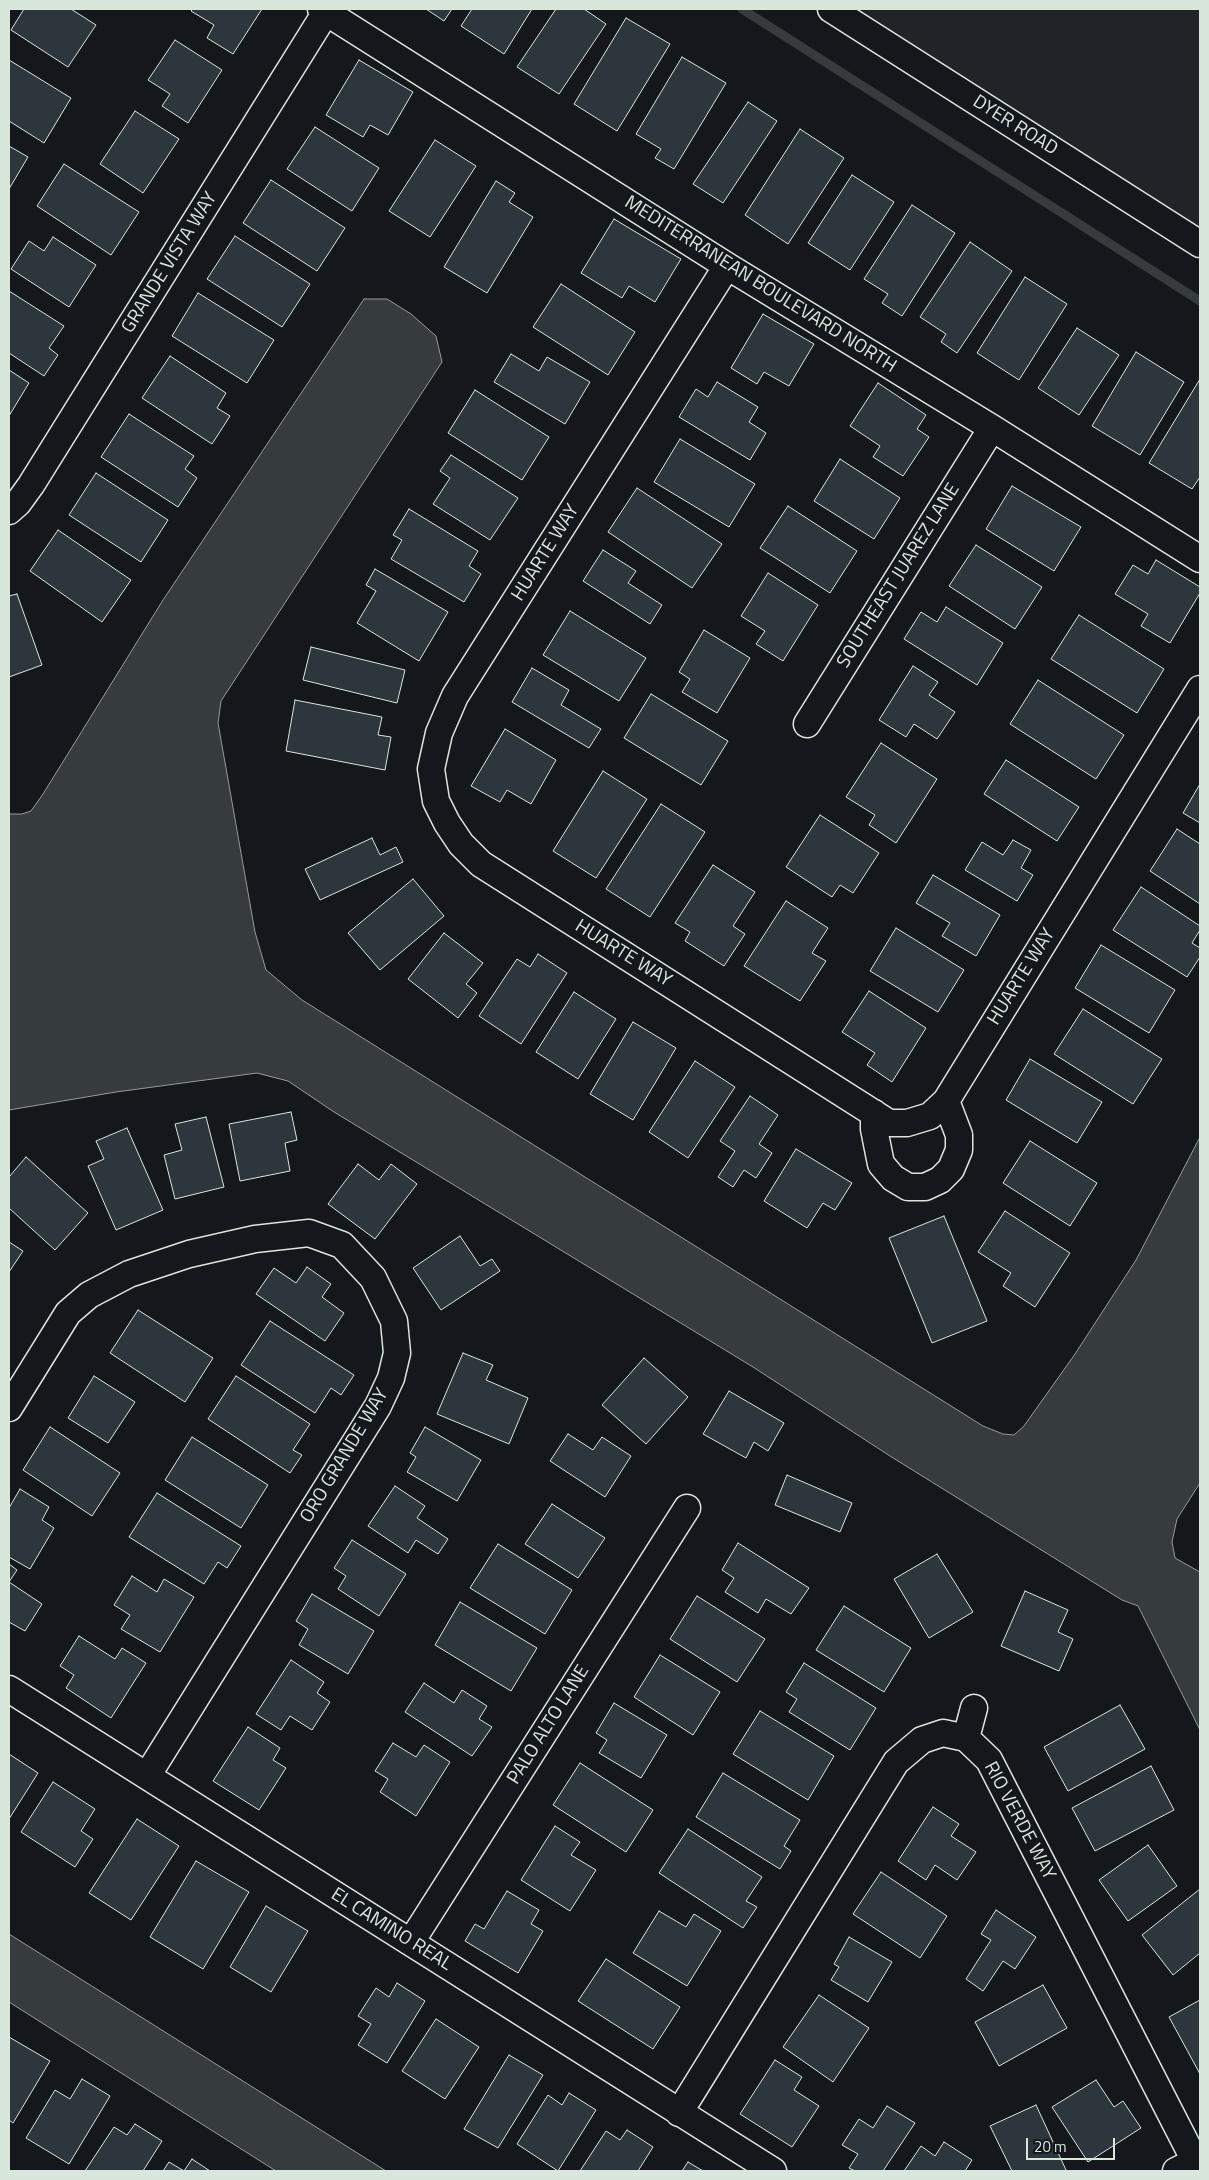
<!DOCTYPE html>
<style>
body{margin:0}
#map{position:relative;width:1209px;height:2180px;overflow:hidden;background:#14181c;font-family:"Titillium Web",sans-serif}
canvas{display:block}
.frame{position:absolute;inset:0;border:10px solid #d8e6dc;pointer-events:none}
.scale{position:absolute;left:1026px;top:2138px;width:89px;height:22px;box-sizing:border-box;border:2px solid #d8e6dc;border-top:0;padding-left:6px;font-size:15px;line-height:18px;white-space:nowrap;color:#d8e6dc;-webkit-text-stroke:4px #14181c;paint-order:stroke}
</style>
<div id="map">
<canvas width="1209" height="2180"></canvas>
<div class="frame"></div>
<div class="scale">20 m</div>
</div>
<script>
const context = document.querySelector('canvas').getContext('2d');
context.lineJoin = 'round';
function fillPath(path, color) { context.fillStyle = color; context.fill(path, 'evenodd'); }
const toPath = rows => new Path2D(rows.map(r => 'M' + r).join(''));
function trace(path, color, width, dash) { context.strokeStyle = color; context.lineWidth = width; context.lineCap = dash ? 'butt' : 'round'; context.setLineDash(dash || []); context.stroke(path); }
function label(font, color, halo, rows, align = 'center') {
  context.font = font + ' "Titillium Web",sans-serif'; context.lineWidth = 4; context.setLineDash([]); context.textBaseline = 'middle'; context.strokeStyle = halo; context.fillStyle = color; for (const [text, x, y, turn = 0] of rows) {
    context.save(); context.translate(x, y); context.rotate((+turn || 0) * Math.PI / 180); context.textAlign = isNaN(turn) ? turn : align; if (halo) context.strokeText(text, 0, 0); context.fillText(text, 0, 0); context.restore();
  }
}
const green = toPath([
 [843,9,1200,9,1200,228,843,9]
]);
const water = toPath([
 [364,299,387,299,411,314,436,336,442,362,221,701,218,723,255,932,266,970,302,1000,983,1426,1003,1434,1014,1435,1024,1426,1075,1354,1136,1260,1200,1137,1200,1483,1177,1519,1172,1542,1175,1558,1200,1572,1200,1730,1138,1606,1122,1600,890,1456,753,1367,334,1112,288,1081,257,1073,116,1092,9,1110,9,814,22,814,31,811,43,794,163,600,364,299],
 [9,1934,386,2171,276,2171,9,2002,9,1934]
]);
const stream = toPath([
 [742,9,1200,301]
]);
const building = toPath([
 [24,9,71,9,96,25,68,67,11,30,24,9],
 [193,9,262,9,233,54,207,38,214,25,191,11,193,9],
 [426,9,452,9,444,21,426,9],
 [472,9,532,9,504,54,461,26,472,9],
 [556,9,584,9,606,24,559,94,517,67,556,9],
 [626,18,670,44,617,131,574,104,626,18],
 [175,40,222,70,188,123,162,106,170,94,148,80,175,40],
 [682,57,726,83,674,169,655,158,661,149,636,134,682,57],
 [9,60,71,98,44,143,9,121,9,60],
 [359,60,413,92,388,135,370,125,363,137,326,115,359,60],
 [748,102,777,121,723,203,693,184,748,102],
 [135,111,179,139,143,193,100,164,135,111],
 [315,127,379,168,352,211,287,169,315,127],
 [800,129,844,158,788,244,745,215,800,129],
 [435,140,476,166,430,237,389,211,435,140],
 [9,146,28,157,9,189,9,146],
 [64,164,139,212,111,255,37,206,64,164],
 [852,175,894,202,850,270,808,243,852,175],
 [271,180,345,228,317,271,243,223,271,180],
 [496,181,515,193,509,202,533,217,487,293,444,267,496,181],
 [912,205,955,233,902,316,882,303,888,294,864,279,912,205],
 [614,219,681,259,655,302,629,286,622,298,581,273,614,219],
 [235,236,310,284,282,327,207,279,235,236],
 [53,237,96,265,69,307,11,269,29,241,44,251,53,237],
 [970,242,1012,271,957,353,941,342,946,334,920,317,970,242],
 [1025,277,1067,304,1019,380,977,353,1025,277],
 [561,284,635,332,608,375,533,327,561,284],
 [9,291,64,326,49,348,58,355,44,376,9,353,9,291],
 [198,293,274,340,247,383,172,336,198,293],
 [763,314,814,344,789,386,764,372,757,384,731,368,763,314],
 [1077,328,1119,355,1079,415,1038,388,1077,328],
 [1136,352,1184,382,1140,455,1092,426,1136,352],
 [511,354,539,371,547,357,590,382,565,424,494,382,511,354],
 [170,356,226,393,217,408,230,416,212,444,142,398,170,356],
 [9,370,29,383,9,416,9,370],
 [1200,379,1200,477,1192,489,1149,463,1200,379],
 [717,382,758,407,749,422,766,433,750,460,679,417,696,389,708,397,717,382],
 [878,383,926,415,917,429,929,437,903,476,873,457,880,446,850,426,878,383],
 [475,390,549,437,522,480,448,433,475,390],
 [129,414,194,456,185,469,197,478,178,507,101,457,129,414],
 [680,439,755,484,729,527,654,482,680,439],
 [451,455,518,498,490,540,433,504,450,478,440,471,451,455],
 [840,459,900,498,874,539,814,501,840,459],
 [96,473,168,520,141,562,69,515,96,473],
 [1012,486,1081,527,1054,571,986,529,1012,486],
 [637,488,722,544,692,588,608,532,637,488],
 [788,506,857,551,830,593,760,548,788,506],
 [409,509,478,551,469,566,481,574,464,602,391,559,402,540,393,535,409,509],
 [58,530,131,580,102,622,30,571,58,530],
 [976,545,1042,587,1015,629,949,586,976,545],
 [603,550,636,571,628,583,662,605,650,624,583,581,603,550],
 [1156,560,1200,587,1200,593,1170,643,1141,626,1148,614,1115,594,1133,565,1148,574,1156,560],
 [375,569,448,612,419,661,357,623,376,591,366,585,375,569],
 [768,573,818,605,783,661,756,644,765,631,741,616,768,573],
 [17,594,42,665,9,677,9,596,17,594],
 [946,607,1003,643,977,685,904,639,921,612,937,622,946,607],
 [570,611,646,658,619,701,543,655,570,611],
 [1079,615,1164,669,1137,713,1051,659,1079,615],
 [704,630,750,658,717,713,682,692,690,679,679,672,704,630],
 [311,647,405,670,397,703,303,680,311,647],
 [913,666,938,682,929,695,955,712,937,739,914,724,906,737,879,720,913,666],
 [532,668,569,690,561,705,601,729,589,748,512,702,532,668],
 [1038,680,1124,735,1096,779,1010,724,1038,680],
 [651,694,728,741,701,785,624,738,651,694],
 [295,700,382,717,378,735,391,737,385,770,286,751,295,700],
 [505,729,556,760,531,804,507,790,500,802,471,786,505,729],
 [881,743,937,779,896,843,869,825,875,815,846,797,881,743],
 [1006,760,1079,807,1057,841,984,794,1006,760],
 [603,771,647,799,596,878,553,851,603,771],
 [1200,784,1200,823,1183,813,1200,784],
 [661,804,705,832,650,917,606,889,661,804],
 [820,815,879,853,853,893,840,885,832,897,786,867,820,815],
 [1177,829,1200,844,1200,904,1150,871,1177,829],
 [372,838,380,855,396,847,403,862,320,900,305,869,372,838],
 [1013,840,1031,850,1021,868,1033,875,1017,901,965,870,982,842,1003,855,1013,840],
 [713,865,755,892,733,926,745,934,724,966,685,941,690,932,675,923,713,865],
 [933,875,1000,915,976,956,942,936,950,923,916,903,933,875],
 [413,879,444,916,380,970,348,933,413,879],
 [1141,887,1200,926,1200,930,1192,943,1200,948,1200,957,1187,977,1113,930,1141,887],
 [786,901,828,928,812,953,826,961,800,1001,744,966,786,901],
 [896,928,964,970,938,1012,870,971,896,928],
 [444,933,483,963,466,984,477,993,458,1018,408,979,444,933],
 [1101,945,1175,990,1149,1033,1075,988,1101,945],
 [538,954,567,973,521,1044,479,1016,517,959,530,967,538,954],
 [869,991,926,1028,892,1082,867,1065,875,1053,842,1032,869,991],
 [574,992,616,1019,578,1079,536,1052,574,992],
 [1083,1009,1162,1059,1133,1104,1054,1054,1083,1009],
 [633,1022,676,1048,633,1120,590,1094,633,1022],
 [1030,1059,1102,1102,1077,1143,1006,1100,1030,1059],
 [695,1061,735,1087,688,1158,649,1132,695,1061],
 [750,1096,778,1115,759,1144,772,1153,756,1178,744,1170,733,1187,718,1177,735,1151,720,1141,750,1096],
 [291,1112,297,1140,285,1143,290,1171,240,1181,229,1124,291,1112],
 [206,1117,224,1187,175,1199,164,1155,182,1150,175,1124,206,1117],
 [127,1128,163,1210,116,1230,88,1166,104,1159,96,1141,127,1128],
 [1030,1141,1097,1183,1070,1226,1003,1183,1030,1141],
 [796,1149,852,1183,835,1210,823,1203,807,1228,764,1201,796,1149],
 [26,1157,88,1213,55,1250,9,1208,9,1177,26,1157],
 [358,1164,379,1180,391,1164,417,1184,375,1239,328,1204,358,1164],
 [1005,1211,1070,1253,1035,1307,1003,1286,1011,1273,978,1252,1005,1211],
 [944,1216,987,1321,932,1343,889,1238,944,1216],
 [460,1236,480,1266,492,1259,500,1271,441,1310,413,1268,460,1236],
 [9,1242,23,1251,9,1272,9,1242],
 [307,1267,331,1284,322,1297,344,1313,325,1341,256,1294,274,1268,296,1283,307,1267],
 [138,1310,213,1358,185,1402,110,1353,138,1310],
 [270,1321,354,1375,341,1395,331,1388,315,1413,241,1365,270,1321],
 [463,1353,493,1365,486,1380,528,1398,509,1444,437,1414,463,1353],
 [644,1358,688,1397,646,1444,602,1405,644,1358],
 [94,1376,135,1402,108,1443,68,1418,94,1376],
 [236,1376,310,1424,293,1450,302,1455,290,1473,208,1419,236,1376],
 [729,1391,784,1423,768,1451,754,1442,746,1458,703,1434,729,1391],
 [50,1427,120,1473,92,1516,23,1470,50,1427],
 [425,1427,481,1460,457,1501,407,1472,416,1457,410,1453,425,1427],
 [568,1434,593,1450,602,1437,631,1456,605,1497,550,1461,568,1434],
 [192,1437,268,1485,241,1528,165,1480,192,1437],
 [787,1475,852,1503,840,1532,775,1505,787,1475],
 [395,1486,425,1506,417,1518,448,1539,438,1554,416,1540,408,1553,368,1526,395,1486],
 [20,1489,49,1507,42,1520,54,1528,30,1569,9,1557,9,1508,20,1489],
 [157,1493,241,1546,227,1568,218,1562,204,1584,129,1537,157,1493],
 [552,1504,605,1538,578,1578,525,1544,552,1504],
 [352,1540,406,1574,379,1616,338,1589,346,1576,334,1568,352,1540],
 [738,1543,809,1588,791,1614,766,1599,758,1613,725,1592,734,1578,722,1570,738,1543],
 [498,1544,572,1590,545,1634,470,1588,498,1544],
 [937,1554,973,1612,929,1638,894,1579,937,1554],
 [9,1564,17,1570,9,1582,42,1604,25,1631,9,1622,9,1564],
 [132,1576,157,1592,164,1579,194,1597,160,1652,121,1629,130,1615,114,1605,132,1576],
 [1025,1591,1068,1610,1058,1632,1073,1639,1059,1671,1001,1646,1025,1591],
 [312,1594,374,1631,348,1674,299,1645,308,1629,296,1621,312,1594],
 [697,1596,765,1639,737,1682,670,1639,697,1596],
 [460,1602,537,1648,511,1691,435,1645,460,1602],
 [844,1606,911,1648,884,1692,816,1650,844,1606],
 [79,1636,115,1659,122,1648,146,1663,111,1718,66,1688,74,1675,60,1666,79,1636],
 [660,1655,720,1692,693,1735,634,1697,660,1655],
 [291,1660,324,1682,317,1693,330,1702,312,1730,290,1716,281,1730,256,1714,291,1660],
 [804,1663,876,1708,850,1750,789,1712,797,1699,786,1692,804,1663],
 [424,1683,454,1703,462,1690,487,1706,479,1719,492,1727,472,1756,405,1712,424,1683],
 [614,1703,667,1735,641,1778,599,1753,607,1740,596,1733,614,1703],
 [1120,1705,1145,1749,1068,1791,1044,1747,1120,1705],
 [760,1711,834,1756,808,1800,733,1754,760,1711],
 [248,1727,280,1748,273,1760,286,1768,259,1810,213,1781,248,1727],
 [393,1743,416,1757,424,1745,450,1762,416,1816,380,1792,388,1779,375,1771,393,1743],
 [9,1754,38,1773,9,1819,9,1754],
 [580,1763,653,1810,626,1852,553,1805,580,1763],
 [1151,1766,1174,1810,1095,1851,1072,1808,1151,1766],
 [723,1773,800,1820,784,1846,791,1851,780,1869,696,1817,723,1773],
 [53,1782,95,1809,81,1831,93,1839,75,1867,21,1832,53,1782],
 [933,1807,959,1824,951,1836,976,1852,957,1880,935,1865,926,1880,898,1861,933,1807],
 [137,1819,179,1846,131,1920,89,1893,137,1819],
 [555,1826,580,1842,571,1855,596,1870,570,1911,521,1880,555,1826],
 [688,1829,762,1877,746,1901,757,1907,743,1928,659,1873,688,1829],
 [1148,1845,1177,1886,1128,1921,1099,1880,1148,1845],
 [196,1861,249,1892,203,1969,150,1937,196,1861],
 [881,1872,947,1916,920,1958,853,1914,881,1872],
 [1200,1889,1200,1953,1173,1975,1142,1935,1200,1889],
 [507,1891,539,1910,531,1924,543,1931,518,1973,465,1941,475,1924,484,1929,507,1891],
 [266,1906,308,1931,271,1992,230,1967,266,1906],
 [996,1910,1036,1937,1015,1969,1003,1961,983,1991,966,1979,991,1940,981,1934,996,1910],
 [659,1911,686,1927,694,1914,721,1931,687,1986,633,1953,659,1911],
 [849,1937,892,1962,868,2002,831,1980,839,1967,834,1964,849,1937],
 [606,1959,680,2007,653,2049,578,2001,606,1959],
 [397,1983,425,2001,387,2063,358,2045,371,2024,358,2016,376,1988,389,1997,397,1983],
 [1043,1985,1067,2028,999,2066,975,2022,1043,1985],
 [819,1995,869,2028,833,2082,783,2047,819,1995],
 [1200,2000,1200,2074,1169,2017,1200,2000],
 [436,2019,479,2047,445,2099,402,2071,436,2019],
 [9,2037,50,2061,13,2123,9,2120,9,2037],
 [509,2055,543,2075,498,2148,464,2129,509,2055],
 [775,2060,802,2077,794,2090,819,2106,792,2147,740,2114,775,2060],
 [82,2079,110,2096,69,2164,26,2138,55,2090,70,2099,82,2079],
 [1096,2080,1114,2107,1123,2101,1141,2128,1088,2162,1052,2107,1096,2080],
 [569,2093,596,2110,558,2171,517,2144,548,2095,562,2105,569,2093],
 [1036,2105,1066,2170,1063,2171,1012,2171,990,2126,1036,2105],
 [887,2106,915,2123,883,2171,855,2171,849,2168,858,2154,842,2145,859,2119,873,2128,887,2106],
 [135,2124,162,2141,143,2171,85,2171,114,2127,127,2135,135,2124],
 [627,2130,653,2147,638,2171,580,2171,606,2131,620,2140,627,2130],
 [944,2142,972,2160,965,2171,904,2171,921,2146,935,2156,944,2142],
 [192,2159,210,2171,163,2171,169,2162,184,2171,192,2159],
 [688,2162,703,2171,682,2171,688,2162]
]);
const street = toPath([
 [321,9,727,266,992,428,1200,559],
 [831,9,1200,244],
 [727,266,455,696,439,733,431,769,436,801,447,823,461,844,481,864,889,1123,907,1123,930,1116,946,1101,1200,689],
 [9,511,18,503,31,485,326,12],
 [807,724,992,428],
 [874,1113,874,1129,881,1164,893,1178,908,1187,925,1187,940,1180,951,1169,959,1150,959,1135,946,1101],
 [9,1408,68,1313,89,1295,129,1274,189,1254,255,1239,309,1233,342,1245,373,1278,394,1321,397,1353,391,1378,378,1406,147,1776],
 [9,1689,773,2171],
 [966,1738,974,1708],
 [411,1942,687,1508],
 [679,2113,896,1762,922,1740,943,1733,966,1738,989,1760,1195,2161],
 [1176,2171,1200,2159]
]);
const streetNames = [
 ["DYER ROAD",1015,126,32],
 ["GRANDE VISTA WAY",170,263,-58],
 ["MEDITERRANEAN BOULEVARD NORTH",760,285,32],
 ["HUARTE WAY",546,553,-58],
 ["SOUTHEAST JUAREZ LANE",899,576,-58],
 ["HUARTE WAY",623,954,32],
 ["HUARTE WAY",1022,977,-58],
 ["ORO GRANDE WAY",345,1456,-59],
 ["PALO ALTO LANE",549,1725,-58],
 ["RIO VERDE WAY",1019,1821,62],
 ["EL CAMINO REAL",391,1930,32]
];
fillPath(green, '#202428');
trace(green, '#939e99', 1);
fillPath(water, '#363b3e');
trace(water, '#939e99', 1);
trace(stream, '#363b3e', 9);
fillPath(building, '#2c363c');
trace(building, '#d8e6dc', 1);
trace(street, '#d8e6dc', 29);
trace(street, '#14181c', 26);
label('19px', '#d8e6dc', '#14181c', streetNames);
</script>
